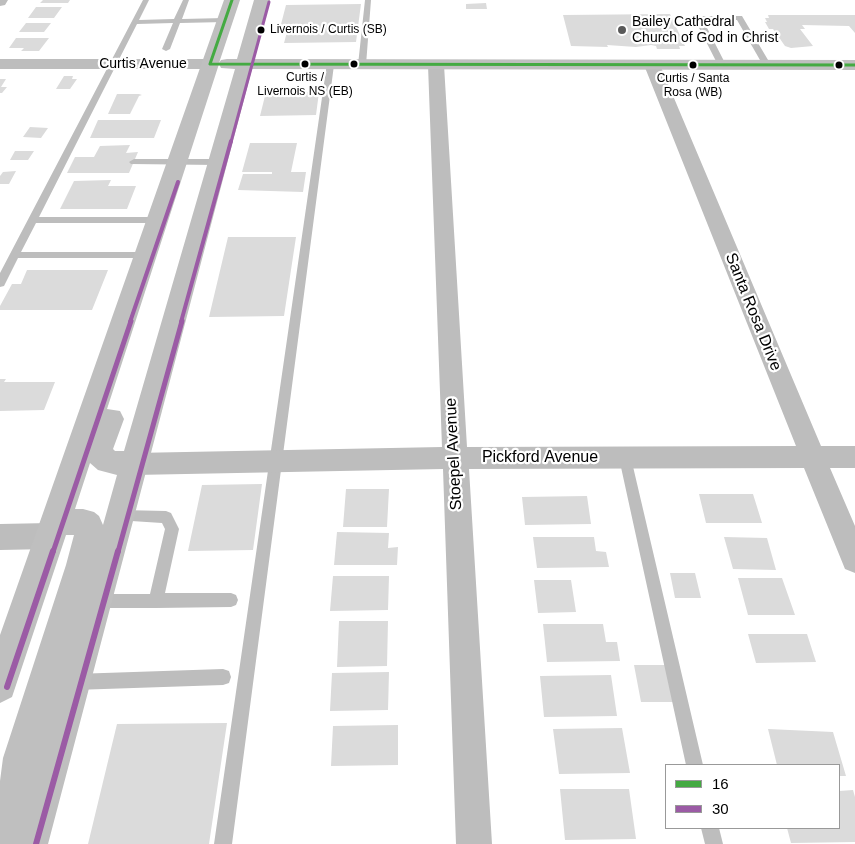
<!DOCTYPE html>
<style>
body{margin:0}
#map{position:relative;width:855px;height:844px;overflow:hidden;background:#fff;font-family:Arial,sans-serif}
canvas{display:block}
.legend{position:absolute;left:665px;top:764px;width:175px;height:65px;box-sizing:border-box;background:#fff;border:1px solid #999;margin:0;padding:6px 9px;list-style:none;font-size:15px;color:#000}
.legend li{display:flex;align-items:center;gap:10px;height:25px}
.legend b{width:25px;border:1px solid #999}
</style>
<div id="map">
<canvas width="855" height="844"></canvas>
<ul class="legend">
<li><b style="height:6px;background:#44aa42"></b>16</li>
<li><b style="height:6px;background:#9b5ba5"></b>30</li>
</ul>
</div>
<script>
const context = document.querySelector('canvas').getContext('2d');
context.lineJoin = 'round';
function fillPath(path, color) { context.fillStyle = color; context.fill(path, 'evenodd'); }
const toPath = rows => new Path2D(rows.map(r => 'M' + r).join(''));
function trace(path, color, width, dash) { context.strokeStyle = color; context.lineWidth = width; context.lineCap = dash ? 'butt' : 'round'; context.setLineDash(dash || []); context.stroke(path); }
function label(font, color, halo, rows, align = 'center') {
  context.font = font + ' Arial,sans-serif'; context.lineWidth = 4.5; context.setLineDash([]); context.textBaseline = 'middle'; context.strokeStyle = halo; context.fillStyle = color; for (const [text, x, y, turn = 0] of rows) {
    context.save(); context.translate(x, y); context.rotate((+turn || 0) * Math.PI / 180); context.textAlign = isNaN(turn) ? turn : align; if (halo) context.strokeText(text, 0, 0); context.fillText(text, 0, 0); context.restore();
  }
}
const building = toPath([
 [43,0,70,0,68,3,40,3],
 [486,3,487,9,466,9,466,4],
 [361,4,356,42,284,43,287,32,279,32,286,5],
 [36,7,62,7,54,18,28,18],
 [670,14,685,46,679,46,680,49,657,49,656,46,651,45,636,47,607,45,608,47,571,46,563,15],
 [768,15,855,15,855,33,849,26,802,25,805,29,800,29,813,46,791,48,785,46,773,29,769,29,765,22,767,22,765,18,769,18],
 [26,23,51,23,44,32,19,32],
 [16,38,49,38,39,51,21,51,24,48,9,48],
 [64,76,73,76,72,79,77,79,70,89,56,89],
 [0,79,6,79,1,87,7,87,2,93,0,93],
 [266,92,319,92,316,115,260,116],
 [117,94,139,94,142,95,139,96,130,114,108,114],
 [98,120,161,120,154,138,90,138],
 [30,127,48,128,41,138,23,137],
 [250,143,297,143,291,172,306,172,303,192,238,190,243,174,272,174,272,172,242,172],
 [130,145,126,153,138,152,129,173,67,173,75,157,94,157,100,146],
 [15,151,34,151,28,160,10,160],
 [16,171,9,184,0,184,0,176,3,172],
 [111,180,108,186,136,186,127,209,60,209,74,181],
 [228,237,296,237,284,316,209,317],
 [27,270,108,270,92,310,0,310,0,306,12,284,21,284],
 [0,379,6,379,4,382,55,382,44,410,0,411],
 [262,484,253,550,188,551,202,485],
 [346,489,389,489,387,527,343,527],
 [699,494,753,494,762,523,706,523],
 [587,496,591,524,525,525,522,497],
 [337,532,389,533,388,548,398,547,397,565,334,565],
 [533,537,594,537,596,551,606,552,609,567,537,568],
 [724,537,767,538,776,570,733,569],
 [670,573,695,573,701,598,675,598],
 [333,576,389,576,388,610,330,611],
 [738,578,782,578,795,615,748,615],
 [534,580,571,580,576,612,538,613],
 [339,621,388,621,387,666,337,667],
 [543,624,603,624,606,642,617,642,620,661,547,662],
 [748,634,807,634,816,662,756,663],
 [634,665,668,665,676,702,641,702],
 [389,672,388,710,330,711,332,673],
 [611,675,617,716,544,717,540,676],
 [227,723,209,844,88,844,117,724],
 [398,725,398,765,331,766,333,726],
 [622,728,630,773,559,774,553,729],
 [768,729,833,732,846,776,839,776,839,765,777,765],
 [560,789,629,789,636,839,565,840],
 [853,790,855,797,855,842,791,843,787,828,839,828,839,791]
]);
const lane = toPath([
 [143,0,149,0,139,20,174,19,183,0,189,0,182,19,225,18,229,20,225,22,180,23,170,49,166,51,162,49,173,23,137,24,39,217,157,217,162,220,157,223,36,223,21,252,146,252,151,255,146,258,18,258,4,286,0,287,0,273,143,0],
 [365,0,371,0,366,65,362,67,358,65,365,0],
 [695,16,742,16,771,65,764,67,737,20,703,20,726,65,719,67,694,18,695,16],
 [327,63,334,65,232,844,214,844,327,63],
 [134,159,217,159,222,162,217,165,131,164,129,162,134,159],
 [625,453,630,454,631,458,703,765,686,765,619,458,620,454,625,453],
 [121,510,166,511,171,513,179,529,165,593,231,593,236,595,238,600,236,605,231,607,156,608,97,608,92,606,90,601,92,596,97,594,150,594,165,529,162,523,116,520,114,516,116,512,121,510],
 [223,669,229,671,231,677,229,683,223,685,74,690,68,688,66,682,68,676,74,674,223,669],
 [701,828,719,828,723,844,705,844,701,828]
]);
const street = toPath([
 [0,0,8,0,5,5,0,6,0,0],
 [0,59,210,59,215,61,218,64,215,67,210,69,0,69,0,59],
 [436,60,441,62,444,65,467,447,796,446,644,65,647,62,652,60,657,62,660,65,821,446,855,446,855,468,830,468,855,526,855,573,845,569,804,468,469,469,492,844,456,844,443,469,134,475,125,472,121,464,125,456,134,453,442,447,428,65,431,62,436,60],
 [50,523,60,527,64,536,60,545,50,549,0,550,0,524,50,523]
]);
const secondary = toPath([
 [224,0,240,0,219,63,221,60,227,59,237,59,254,0,270,0,254,59,855,60,855,70,252,69,48,844,0,844,0,781,3,758,66,565,74,535,66,535,12,697,0,703,0,635,224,0],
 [219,64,221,68,235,69,124,451,115,451,113,449,124,419,120,411,107,409,219,64],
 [90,463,98,470,117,475,103,525,99,516,94,512,83,509,75,509,90,463]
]);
const bus1 = toPath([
 [210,64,855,65],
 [210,64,232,0]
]);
const bus2Far3 = toPath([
 [231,142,269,2]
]);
const bus2Far2 = toPath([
 [130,322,178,182],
 [181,322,231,141]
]);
const bus2Far1 = toPath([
 [53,552,131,321],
 [118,552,182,321]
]);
const bus2 = toPath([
 [7,687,53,551],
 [36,844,118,551]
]);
const markers = [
 [261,30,4.5,"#000"],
 [622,30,5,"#595959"],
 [305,64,4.5,"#000"],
 [354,64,4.5,"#000"],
 [693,65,4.5,"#000"],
 [839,65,4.5,"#000"]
];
const farBusnames = [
 ["Livernois / Curtis (SB)",270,30,"left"],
 ["Curtis /",305,78],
 ["Livernois NS (EB)",305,92],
 ["Curtis / Santa",693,79],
 ["Rosa (WB)",693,93]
];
const farPoinames = [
 ["Bailey Cathedral",632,22],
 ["Church of God in Christ",632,38]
];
const farStreetnames = [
 ["Curtis Avenue",143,64]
];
const streetNames = [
 ["Santa Rosa Drive",753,312,68],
 ["Stoepel Avenue",454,454,-93],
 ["Pickford Avenue",540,458]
];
fillPath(building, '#dbdbdb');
fillPath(lane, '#bdbdbd');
fillPath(street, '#bdbdbd');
fillPath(secondary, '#bfbfbf');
trace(bus1, '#44aa42', 3);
trace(bus2Far3, '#9b5ba5', 3);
trace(bus2Far2, '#9b5ba5', 4);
trace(bus2Far1, '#9b5ba5', 5);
trace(bus2, '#9b5ba5', 6);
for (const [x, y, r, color] of markers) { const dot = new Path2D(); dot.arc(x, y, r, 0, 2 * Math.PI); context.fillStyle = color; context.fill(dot); trace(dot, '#fff', 2); }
label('12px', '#000', '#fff', farBusnames);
label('14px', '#000', '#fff', farPoinames, 'left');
label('14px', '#000', '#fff', farStreetnames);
label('16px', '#000', '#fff', streetNames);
</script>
